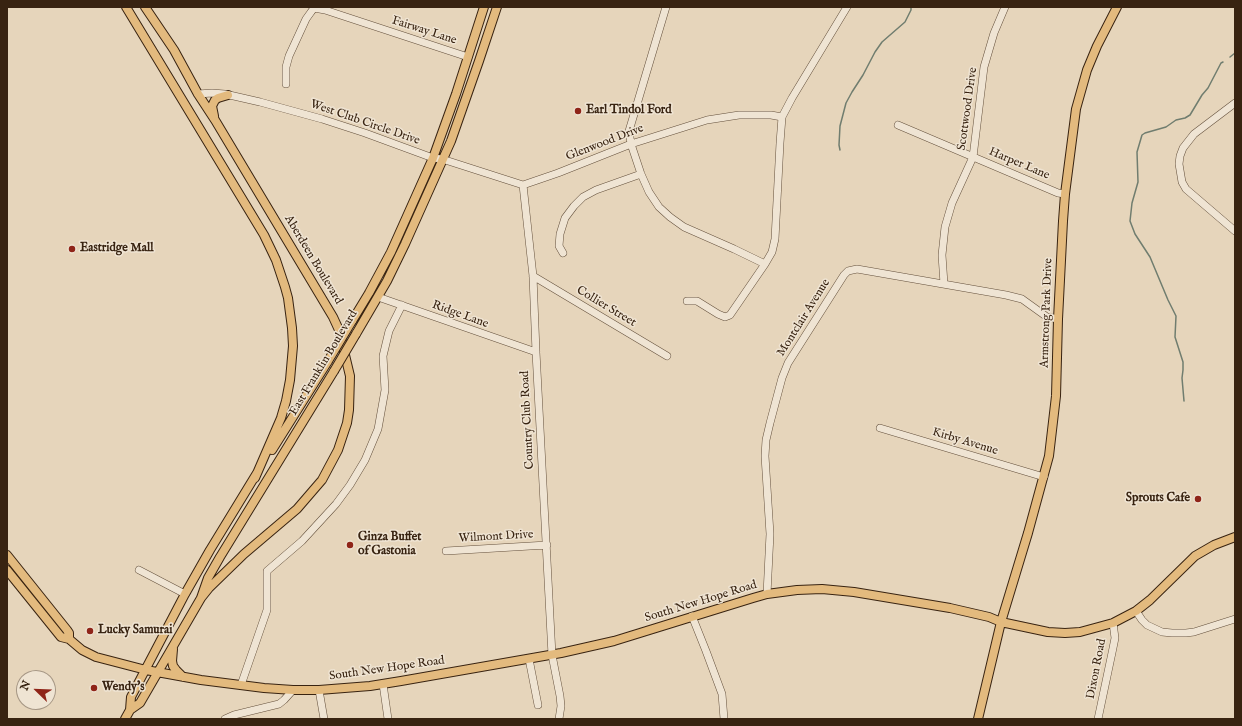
<!DOCTYPE html>
<style>
body{margin:0}
#map{position:relative;width:1242px;height:726px;overflow:hidden;background:#e6d5bb;font-family:"IM FELL English",serif}
canvas{display:block}
.frame{position:absolute;inset:0;border:8px solid #382311;pointer-events:none}
.north{position:absolute;left:16px;top:670px;width:40px;height:40px;box-sizing:border-box;background:#efe4d3;border:1px solid #a69785;border-radius:50%;rotate:293deg;font-size:11px;font-weight:700;line-height:16px;text-align:center;color:#382311}
.north::after{content:'';display:block;margin:auto;width:14px;height:18px;background:#8f2418;clip-path:polygon(50% 0,100% 100%,50% 72%,0 100%)}
</style>
<div id="map">
<canvas width="1242" height="726"></canvas>
<div class="frame"></div>
<div class="north">N</div>
</div>
<script>
const context = document.querySelector('canvas').getContext('2d');
context.lineJoin = 'round';
const toPath = rows => new Path2D(rows.map(r => 'M' + r).join(''));
function trace(path, color, width, dash) { context.strokeStyle = color; context.lineWidth = width; context.lineCap = dash ? 'butt' : 'round'; context.setLineDash(dash || []); context.stroke(path); }
function label(font, color, halo, rows, align = 'center') {
  context.font = font + ' "IM FELL English",serif'; context.lineWidth = 3; context.setLineDash([]); context.textBaseline = 'middle'; context.strokeStyle = halo; context.fillStyle = color; for (const [text, x, y, turn = 0] of rows) {
    context.save(); context.translate(x, y); context.rotate((+turn || 0) * Math.PI / 180); context.textAlign = isNaN(turn) ? turn : align; if (halo) context.strokeText(text, 0, 0); context.fillText(text, 0, 0); context.restore();
  }
}
const stream = toPath([
 [1230,57,1235,53],
 [840,150,839,145,840,126,846,103,852,92,863,75,875,52,882,42,905,22,911,10,911,7],
 [1184,401,1182,378,1183,370,1183,362,1175,337,1176,316,1168,300,1150,257,1135,234,1130,221,1132,203,1138,182,1137,152,1142,135,1145,133,1166,127,1176,120,1185,118,1190,115,1202,95,1208,88,1221,63,1223,62]
]);
const minor = toPath([
 [666,7,629,131,631,144,641,174,649,192,659,207,670,217,684,227,734,249,765,264],
 [286,84,286,67,289,56,306,19,311,12,314,8,325,10,468,57],
 [198,94,212,93,225,94,260,102,322,119,365,133,433,158,442,159,523,185],
 [1235,103,1194,134,1183,148,1180,156,1179,164,1182,182,1186,189,1235,231],
 [898,125,1058,193,1065,194],
 [523,185,533,276,536,352,552,655,560,696,561,706,559,719],
 [523,185,558,173,631,144,707,120,739,115,771,115,782,117,792,98,847,7],
 [563,253,559,246,560,234,565,218,574,206,583,197,596,190,641,174],
 [533,276,667,356],
 [944,284,942,255,945,227,952,203,973,157,984,67,994,33,1005,7],
 [378,297,536,352],
 [687,301,697,301,718,314,725,317,730,315,765,264,772,252,775,239,780,143,782,117],
 [880,428,1044,477],
 [446,551,547,545],
 [139,570,185,594],
 [767,594,770,534,765,456,766,440,770,423,782,378,788,363,844,275,848,271,857,269,1006,295,1022,299,1047,317,1058,319],
 [1136,611,1142,620,1147,625,1162,632,1172,633,1186,633,1194,632,1235,619],
 [692,616,706,651,722,694,724,719],
 [529,659,538,705],
 [383,684,388,719],
 [241,685,267,610,267,571,302,541,336,504,350,485,365,460,378,429,385,390,383,356,389,331,402,305],
 [319,690,324,719],
 [225,719,234,715,279,704,284,700,293,690],
 [1098,719,1113,648,1115,638,1113,623]
]);
const major = toPath([
 [126,7,264,235,276,260,285,287,288,298,292,328,293,346,290,380,286,401,281,418,255,478],
 [145,7,174,50,198,94,215,120,333,317,339,330,350,376,349,410,347,423,338,450,322,480,297,509,244,554,209,588,201,598],
 [214,116,212,106,215,100,218,98,228,95],
 [352,321,369,293,391,252,433,158,456,94,484,7],
 [356,334,387,281,405,244,451,141,479,61,497,7],
 [272,450,328,361],
 [7,555,67,630,69,633,69,639],
 [7,570,61,637,69,639,82,650,96,657,146,670,201,680,264,688,293,690,319,690,370,686,401,681,561,653,614,641,753,598,767,594,797,590,822,589,854,592,950,608,989,617,1001,622,1048,632,1065,633,1080,632,1113,623,1136,611,1150,600,1195,556,1214,545,1235,537],
 [173,649,172,661,173,666,176,670,183,677],
 [130,710,140,703,201,598,208,578,220,557,334,371],
 [125,719,130,710,131,697,185,594,210,550,257,473],
 [978,719,1001,622,1028,533,1049,456,1056,396,1058,319,1063,221,1065,194,1076,109,1087,70,1097,46,1117,7]
]);
const majorBridge = toPath([
 [328,361,352,321],
 [334,371,356,334]
]);
const markers = [
 [578,111,4,"#8f2418"],
 [72,249,4,"#8f2418"],
 [1198,499,4,"#8f2418"],
 [350,545,4,"#8f2418"],
 [90,631,4,"#8f2418"],
 [94,688,4,"#8f2418"]
];
const streetNames = [
 ["Fairway Lane",424,31,18],
 ["Scottwood Drive",968,109,-82],
 ["West Club Circle Drive",365,123,19],
 ["Glenwood Drive",605,143,-21],
 ["Harper Lane",1019,164,23],
 ["Aberdeen Boulevard",313,260,59],
 ["Collier Street",606,307,31],
 ["Armstrong Park Drive",1047,313,-88],
 ["Ridge Lane",460,315,20],
 ["Montclair Avenue",804,318,-58],
 ["East Franklin Boulevard",324,363,-59],
 ["Country Club Road",528,420,-93],
 ["Kirby Avenue",965,442,17],
 ["Wilmont Drive",496,537,-3],
 ["South New Hope Road",701,602,-17],
 ["South New Hope Road",387,669,-8],
 ["Dixon Road",1097,669,-79]
];
const poiNames = [
 ["Earl Tindol Ford",586,111],
 ["Eastridge Mall",80,249],
 ["Sprouts Cafe",1190,499,"right"],
 ["Ginza Buffet",358,538],
 ["of Gastonia",358,552],
 ["Lucky Samurai",98,631],
 ["Wendy's",102,688]
];
trace(stream, '#707d6f', 1.5);
trace(minor, '#64503c', 8);
trace(major, '#382311', 10);
trace(minor, '#efe4d3', 7);
trace(major, '#e3ba7e', 8);
trace(majorBridge, '#382311', 10, []);
trace(majorBridge, '#e3ba7e', 8);
for (const [x, y, r, color] of markers) { const dot = new Path2D(); dot.arc(x, y, r, 0, 2 * Math.PI); context.fillStyle = color; context.fill(dot); trace(dot, '#efe4d3', 1.5); }
label('12px', '#382311', '#efe4d3', streetNames);
label('bold 12px', '#382311', '#efe4d3', poiNames, 'left');
</script>
